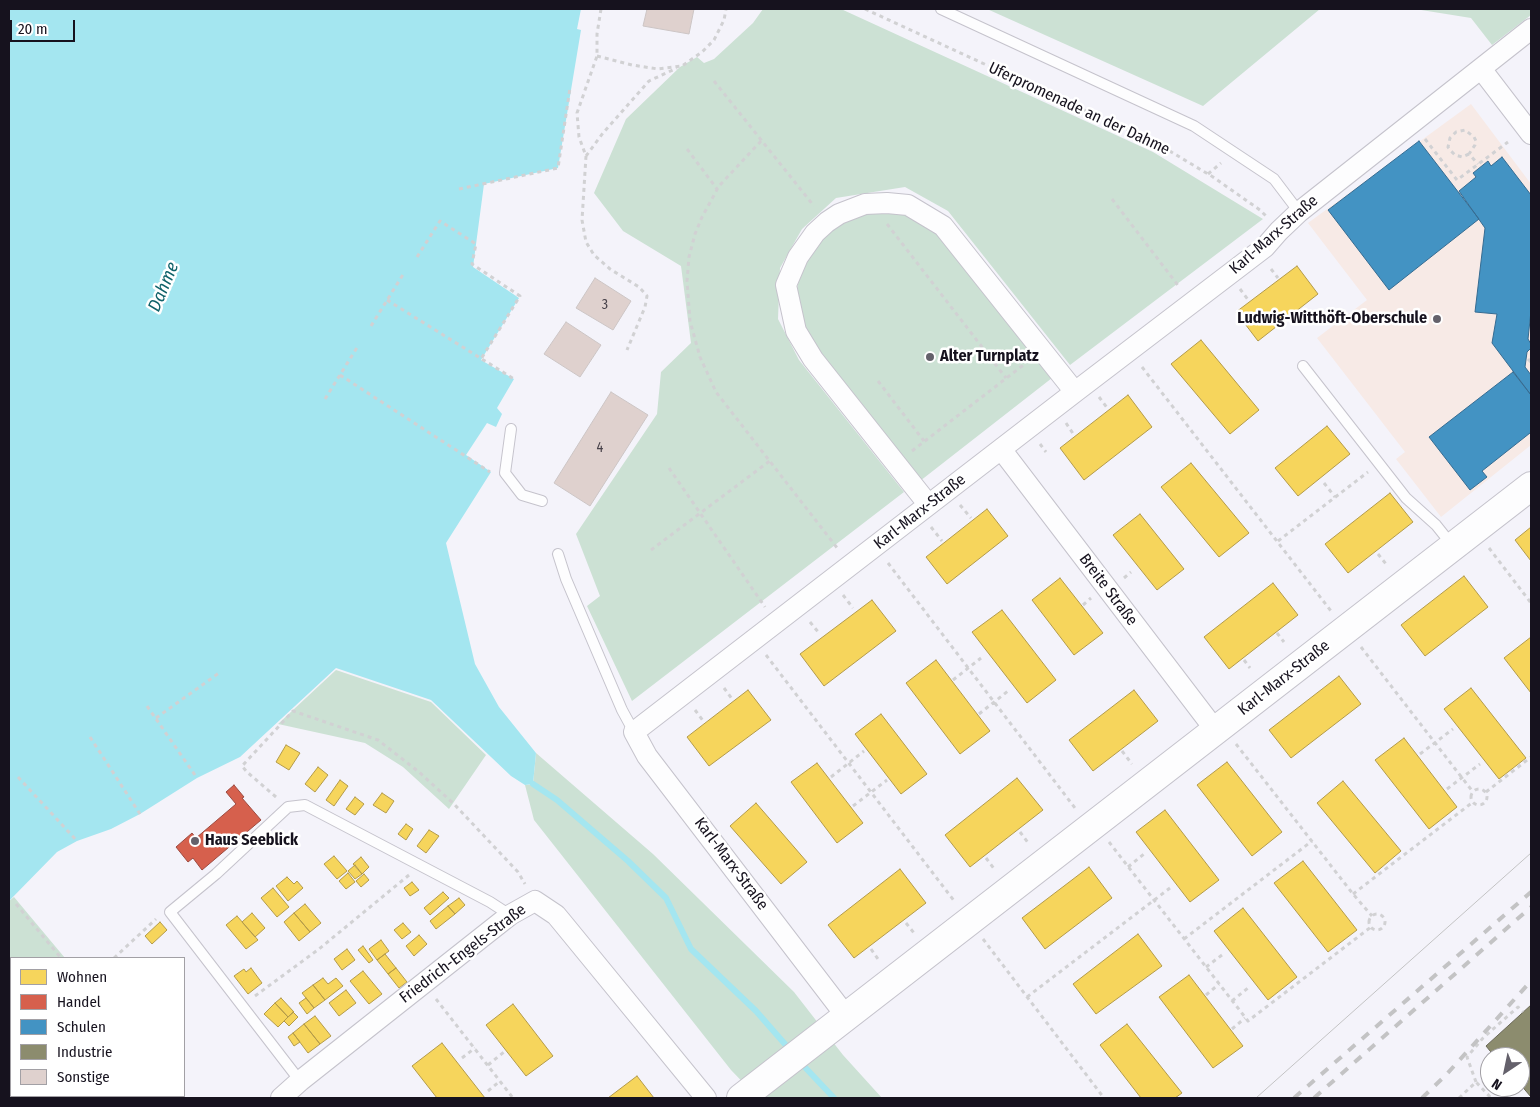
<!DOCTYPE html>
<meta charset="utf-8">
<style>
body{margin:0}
#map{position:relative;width:1540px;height:1107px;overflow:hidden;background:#f4f3fa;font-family:"Fira Sans Condensed",sans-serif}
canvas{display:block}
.frame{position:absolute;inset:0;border:10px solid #16121e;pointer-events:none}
.legend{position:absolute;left:10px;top:957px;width:175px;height:140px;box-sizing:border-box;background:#fff;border:1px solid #a2a0a5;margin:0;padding:6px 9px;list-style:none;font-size:15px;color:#16121e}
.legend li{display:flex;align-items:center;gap:10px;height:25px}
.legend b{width:25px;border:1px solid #a2a0a5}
.north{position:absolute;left:1480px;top:1047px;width:50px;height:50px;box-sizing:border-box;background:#fff;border:1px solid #a2a0a5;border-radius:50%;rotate:214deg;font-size:14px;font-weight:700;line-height:20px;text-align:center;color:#16121e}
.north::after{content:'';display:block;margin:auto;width:18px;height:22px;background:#64616b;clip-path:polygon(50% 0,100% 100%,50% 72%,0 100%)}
.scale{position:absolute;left:10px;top:20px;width:65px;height:22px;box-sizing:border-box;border:2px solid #16121e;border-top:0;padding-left:6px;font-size:15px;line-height:18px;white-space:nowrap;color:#16121e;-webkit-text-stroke:4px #fff;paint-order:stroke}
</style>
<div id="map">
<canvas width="1540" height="1107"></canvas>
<div class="frame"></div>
<ul class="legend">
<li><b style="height:14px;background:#f6d55c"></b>Wohnen</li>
<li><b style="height:14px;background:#d6604d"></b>Handel</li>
<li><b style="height:14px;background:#4393c3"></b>Schulen</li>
<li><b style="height:14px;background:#8c8c6e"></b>Industrie</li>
<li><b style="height:14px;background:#dfd1ce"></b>Sonstige</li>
</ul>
<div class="north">N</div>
<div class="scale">20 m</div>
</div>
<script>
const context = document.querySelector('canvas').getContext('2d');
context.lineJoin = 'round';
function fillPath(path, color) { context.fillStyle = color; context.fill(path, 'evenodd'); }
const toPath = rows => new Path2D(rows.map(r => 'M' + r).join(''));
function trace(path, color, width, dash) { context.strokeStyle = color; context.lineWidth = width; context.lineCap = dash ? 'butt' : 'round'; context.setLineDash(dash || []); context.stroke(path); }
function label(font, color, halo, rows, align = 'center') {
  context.font = font + ' "Fira Sans Condensed",sans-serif'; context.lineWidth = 5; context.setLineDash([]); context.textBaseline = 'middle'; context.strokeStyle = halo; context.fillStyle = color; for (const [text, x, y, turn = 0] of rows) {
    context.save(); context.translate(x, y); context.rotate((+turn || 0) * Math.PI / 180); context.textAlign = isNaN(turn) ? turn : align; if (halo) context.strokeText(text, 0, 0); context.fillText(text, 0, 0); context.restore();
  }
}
const education = toPath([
 [1471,104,1531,184,1531,445,1441,517,1396,459,1405,452,1317,338,1367,300,1308,223]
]);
const green = toPath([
 [763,9,841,9,1153,152,1263,219,1070,365,948,211,905,187,836,198,802,229,780,268,778,319,799,360,904,492,632,701,587,606,600,596,576,534,657,414,661,372,691,343,681,266,623,231,594,193,626,119,680,67,697,57,704,63,714,59,753,23],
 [987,9,1320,9,1203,106],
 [1415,9,1531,9,1531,15,1492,45,1471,18],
 [875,210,906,212,935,226,1052,378,920,481,801,328,796,292,803,265,819,237,845,219],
 [336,670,431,702,486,755,449,809,403,767,365,743,278,724],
 [536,753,653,854,794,992,843,1055,882,1098,758,1098,731,1070,534,820,525,785,533,784],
 [14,897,65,958,11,958,11,1048,9,1051,9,901]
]);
const water = toPath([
 [9,9,581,9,577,29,581,30,558,168,484,184,473,267,519,298,481,360,514,379,497,408,502,414,496,427,487,423,466,455,491,472,446,543,475,664,499,707,536,753,533,784,525,785,511,776,431,700,336,668,240,757,197,778,140,814,111,829,77,841,57,852,9,901]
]);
const homes = toPath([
 [1297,266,1318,294,1258,341,1236,312,1297,266],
 [1201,340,1259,410,1230,434,1171,364,1201,340],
 [1128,395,1152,427,1084,480,1060,448,1128,395],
 [1327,426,1350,454,1298,496,1275,468,1327,426],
 [1191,463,1249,533,1219,557,1161,487,1191,463],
 [1390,493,1413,522,1348,573,1325,544,1390,493],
 [987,509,1008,536,947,584,926,557,987,509],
 [1140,514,1184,569,1157,590,1113,535,1140,514],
 [1531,527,1531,561,1515,540,1531,527],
 [1464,576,1488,607,1425,656,1401,625,1464,576],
 [1060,578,1103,633,1074,655,1032,600,1060,578],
 [1273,583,1298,615,1229,669,1204,637,1273,583],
 [872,600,896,631,824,686,800,654,872,600],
 [1002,610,1056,680,1027,703,972,632,1002,610],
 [1531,637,1531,693,1504,658,1531,637],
 [936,660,990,731,960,754,906,683,936,660],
 [1339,676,1361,704,1291,758,1269,730,1339,676],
 [1471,688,1526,758,1499,779,1444,709,1471,688],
 [748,690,771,720,709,766,687,737,748,690],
 [1134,690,1158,721,1093,771,1069,740,1134,690],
 [881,714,927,774,901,794,855,734,881,714],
 [1404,738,1457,807,1429,829,1375,760,1404,738],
 [286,745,300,753,289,770,276,762,286,745],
 [1227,762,1282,832,1252,856,1197,785,1227,762],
 [817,763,863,823,837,843,791,782,817,763],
 [318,767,328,775,315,792,305,784,318,767],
 [1017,778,1043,810,970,867,945,835,1017,778],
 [340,780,348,786,334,806,326,800,340,780],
 [1343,781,1401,851,1375,873,1317,803,1343,781],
 [382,793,394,801,386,813,373,805,382,793],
 [355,797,364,804,355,815,346,809,355,797],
 [756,803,807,862,781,884,730,826,756,803],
 [1165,810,1219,880,1190,902,1136,832,1165,810],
 [406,824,413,829,406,840,398,834,406,824],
 [429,830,439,836,426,853,417,846,429,830],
 [334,856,347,871,337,879,324,864,334,856],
 [361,857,369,867,362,874,353,864,361,857],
 [1303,861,1357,930,1328,952,1274,883,1303,861],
 [355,865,362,874,355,879,348,871,355,865],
 [1089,867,1112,898,1045,949,1022,918,1089,867],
 [900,869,926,903,854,958,828,925,900,869],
 [348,873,355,882,346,889,339,881,348,873],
 [364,874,369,880,361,887,356,881,364,874],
 [287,877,294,884,297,881,303,888,288,901,276,886,287,877],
 [412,882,419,890,410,896,404,888,412,882],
 [273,888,289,907,277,917,261,898,273,888],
 [443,892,449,898,430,915,424,908,443,892],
 [459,898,465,905,455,914,448,906,459,898],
 [305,904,321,923,310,932,294,913,305,904],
 [448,906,455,914,436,929,430,921,448,906],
 [1243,908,1297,977,1268,1000,1214,931,1243,908],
 [252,913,265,928,255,937,242,922,252,913],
 [294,913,310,932,299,941,284,922,294,913],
 [237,916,258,940,246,949,226,925,237,916],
 [160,922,167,930,152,944,145,936,160,922],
 [403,923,411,932,402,939,394,930,403,923],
 [1138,934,1162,966,1096,1014,1073,984,1138,934],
 [419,935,427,944,414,956,406,946,419,935],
 [381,940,389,951,377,960,369,949,381,940],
 [363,946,373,960,369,963,358,950,363,946],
 [347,949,355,960,342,970,334,959,347,949],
 [385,954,396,968,388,974,377,960,385,954],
 [251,968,262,983,248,994,234,976,244,969,246,972,251,968],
 [396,968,407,982,399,988,388,974,396,968],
 [363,971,382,994,369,1004,350,981,363,971],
 [1189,975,1243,1046,1213,1068,1159,997,1189,975],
 [323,978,328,984,336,978,343,986,325,1000,313,985,323,978],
 [313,985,325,1000,314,1008,302,993,313,985],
 [346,990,356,1003,339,1016,329,1003,346,990],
 [281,998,294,1012,288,1017,275,1003,281,998],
 [306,998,314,1008,307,1014,299,1003,306,998],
 [275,1003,288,1017,278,1027,264,1014,275,1003],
 [513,1004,553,1056,526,1076,486,1025,513,1004],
 [293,1012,298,1017,289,1026,284,1021,293,1012],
 [315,1016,331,1036,320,1044,304,1024,315,1016],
 [304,1024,320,1044,308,1053,293,1033,304,1024],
 [1127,1024,1182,1093,1175,1098,1141,1098,1100,1045,1127,1024],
 [293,1033,300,1042,294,1046,288,1037,293,1033],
 [442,1043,485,1098,437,1098,412,1066,442,1043],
 [637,1076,654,1098,608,1098,637,1076]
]);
const shops = toPath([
 [234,785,244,797,242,798,261,820,202,870,193,858,188,862,176,847,192,833,196,838,236,804,226,792,234,785]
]);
const schools = toPath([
 [1419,141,1479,219,1389,290,1328,210,1419,141],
 [1502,157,1531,195,1531,311,1528,339,1531,344,1531,348,1527,352,1525,367,1531,375,1531,395,1492,343,1497,314,1475,312,1485,228,1459,191,1476,177,1473,173,1488,161,1491,166,1502,157],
 [1513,372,1531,395,1531,434,1530,433,1482,471,1487,477,1470,490,1429,437,1513,372]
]);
const industry = toPath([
 [1531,1005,1531,1097,1520,1084,1520,1057,1495,1057,1486,1046,1531,1005]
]);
const stream = toPath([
 [533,784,557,800,628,861,666,898,691,949,756,1011,791,1051],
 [799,1061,834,1098]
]);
const building = toPath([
 [647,9,694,9,689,34,643,26,647,9],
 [595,278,631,301,613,330,576,308,595,278],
 [566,322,601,345,580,377,544,354,566,322],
 [611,392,648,415,590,506,554,483,611,392]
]);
const path = toPath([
 [601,9,597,34,597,56,577,113,579,137,586,156,582,220,586,242,594,255,610,269,639,287,647,296,645,307,627,350],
 [865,9,1158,144,1213,177,1260,210,1267,217],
 [597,56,632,65,658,69,682,66,702,52,714,40,724,20,726,9],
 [714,81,814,206],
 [1425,139,1457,180,1508,142],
 [761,141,719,186,702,217,695,234,689,257,687,281,690,321,700,357,716,392,838,549],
 [687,149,717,189],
 [1469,154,1462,157,1455,155,1451,151,1448,147,1450,138,1456,132,1465,130,1474,137,1476,141,1475,145,1469,154,1478,164],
 [586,156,603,133,649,81,677,68],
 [1208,174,1221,163],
 [459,189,558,168,570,88],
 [1112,199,1180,288],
 [887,224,1006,378],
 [417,257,440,221,476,244,472,264,520,296,481,359],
 [1271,269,1278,278],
 [1240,289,1249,301],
 [387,300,514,379],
 [371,326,404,273],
 [1528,359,1531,362],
 [1142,367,1331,611],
 [340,375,490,472],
 [878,381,924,441],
 [1099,397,1108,409],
 [325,399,358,346],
 [1066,423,1074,435],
 [1040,444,1046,452],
 [912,451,1026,363],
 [669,468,765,607],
 [1324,483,1335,497],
 [960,505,971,518],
 [931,527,942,541],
 [1278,541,1368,472],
 [1489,548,1531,603],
 [651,550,771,460],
 [1378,554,1386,564],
 [888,563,1075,808],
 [1124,578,1131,572],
 [843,595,853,608],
 [1083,605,1091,598],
 [810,622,819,633],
 [1277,633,1284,642],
 [1361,647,1473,792],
 [766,655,955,902],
 [1244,660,1250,668],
 [953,680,981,658],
 [724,688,732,699],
 [147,706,197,778],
 [695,710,704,722],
 [979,714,1008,691],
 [156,718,219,673],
 [90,737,140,814],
 [1236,744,1353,894,1372,916],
 [1122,751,1132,764],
 [1420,754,1453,729],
 [18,777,77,841],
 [831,777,864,751],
 [1447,789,1480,764],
 '1471 797a8 8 0 1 1 16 0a8 8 0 1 1-16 0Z',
 [1486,792,1531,757],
 [276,797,247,772,242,766,293,711,378,740,419,772,454,804,518,872,525,884],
 [853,806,887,780],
 [1020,832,1029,844],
 [1109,842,1248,1021,1371,927],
 [986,858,995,870],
 [1128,867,1144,854],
 [1353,894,1473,802],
 [16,904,61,958],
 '1369 922a8 8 0 1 1 16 0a8 8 0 1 1-16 0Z',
 [906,923,914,933],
 [983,939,1104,1098],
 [1184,939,1312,841],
 [871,949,878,959],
 [114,958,156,919],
 [1206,967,1222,955],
 [1206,995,1219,984],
 [255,996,319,949,409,875],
 [1027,997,1170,888],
 [436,999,513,1098],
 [1232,1001,1248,988],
 [1232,1029,1245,1018],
 [462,1058,475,1048],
 [9,1062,11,1059],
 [488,1065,504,1052],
 [1476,1082,1467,1057,1483,1038,1518,1007,1523,1012],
 [488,1091,500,1081],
 [74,1096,76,1098],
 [1459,1098,1476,1082,1491,1098]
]);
const lane = toPath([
 [941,9,1194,126,1274,179,1299,212],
 [1303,366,1406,498,1436,525,1452,545],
 [511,429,505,473,522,495,542,501],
 [558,554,566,579,622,710,634,732],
 [300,1081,170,912,216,874,288,807,305,805,490,902,510,915]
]);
const street = toPath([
 [1482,70,1531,134],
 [1001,449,1216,731],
 [928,504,813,359,796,331,786,285,798,257,815,233,827,222,839,214,865,204,887,203,908,205,943,226,1075,392],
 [846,1016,647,756,634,732,1075,392,1265,247,1279,231,1299,212,1531,29],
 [281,1098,300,1081,510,915,535,901,556,915,561,921,706,1098]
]);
const secondary = toPath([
 [741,1098,1531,486]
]);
const tram = toPath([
 [1256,1098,1531,853]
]);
const rail = toPath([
 [1294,1098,1531,892],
 [1314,1098,1531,907],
 [1422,1098,1446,1075,1531,981]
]);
const markers = [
 [1437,319,5,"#64616b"],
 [930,357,5,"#64616b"],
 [195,841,5,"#64616b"]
];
const numberNames = [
 ["3",605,305],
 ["4",600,448]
];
const streetNames = [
 ["Uferpromenade an der Dahme",1079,109,25],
 ["Karl-Marx-Straße",1274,235,-41],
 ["Karl-Marx-Straße",920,512,-38],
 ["Breite Straße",1108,590,53],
 ["Karl-Marx-Straße",1284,678,-38],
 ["Karl-Marx-Straße",731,864,53],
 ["Friedrich-Engels-Straße",463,954,-37]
];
const poiNames = [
 ["Ludwig-Witthöft-Oberschule",1427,319,"right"],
 ["Alter Turnplatz",940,357],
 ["Haus Seeblick",205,841]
];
const waterNames = [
 ["Dahme",164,287,-67]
];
fillPath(education, '#f7eae6');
fillPath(green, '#cce1d4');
fillPath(water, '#a4e6f0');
fillPath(homes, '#f6d55c');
trace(homes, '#b39a49', 1);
fillPath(shops, '#d6604d');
trace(shops, '#9c493f', 1);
fillPath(schools, '#4393c3');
trace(schools, '#366c92', 1);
fillPath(industry, '#8c8c6e');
trace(industry, '#696756', 1);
trace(stream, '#a4e6f0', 6);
fillPath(building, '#dfd1ce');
trace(building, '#ccc5c5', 1);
trace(lane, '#c5c3cc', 12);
trace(street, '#c5c3cc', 22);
trace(secondary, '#c5c3cc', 30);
trace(path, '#d1d1d3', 3, [4, 4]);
trace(lane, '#fdfdfe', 10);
trace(street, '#fdfdfe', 20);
trace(secondary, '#fdfdfe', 28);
trace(tram, '#c3c3c4', 1);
trace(rail, '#c3c3c4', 4, [9, 9]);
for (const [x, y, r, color] of markers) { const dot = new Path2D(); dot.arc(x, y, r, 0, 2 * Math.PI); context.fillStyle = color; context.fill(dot); trace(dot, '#fff', 2); }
label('14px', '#48424a', null, numberNames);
label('16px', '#16121e', '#fff', streetNames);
label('bold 16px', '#16121e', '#fff', poiNames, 'left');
label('italic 18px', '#10626a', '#fff', waterNames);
</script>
